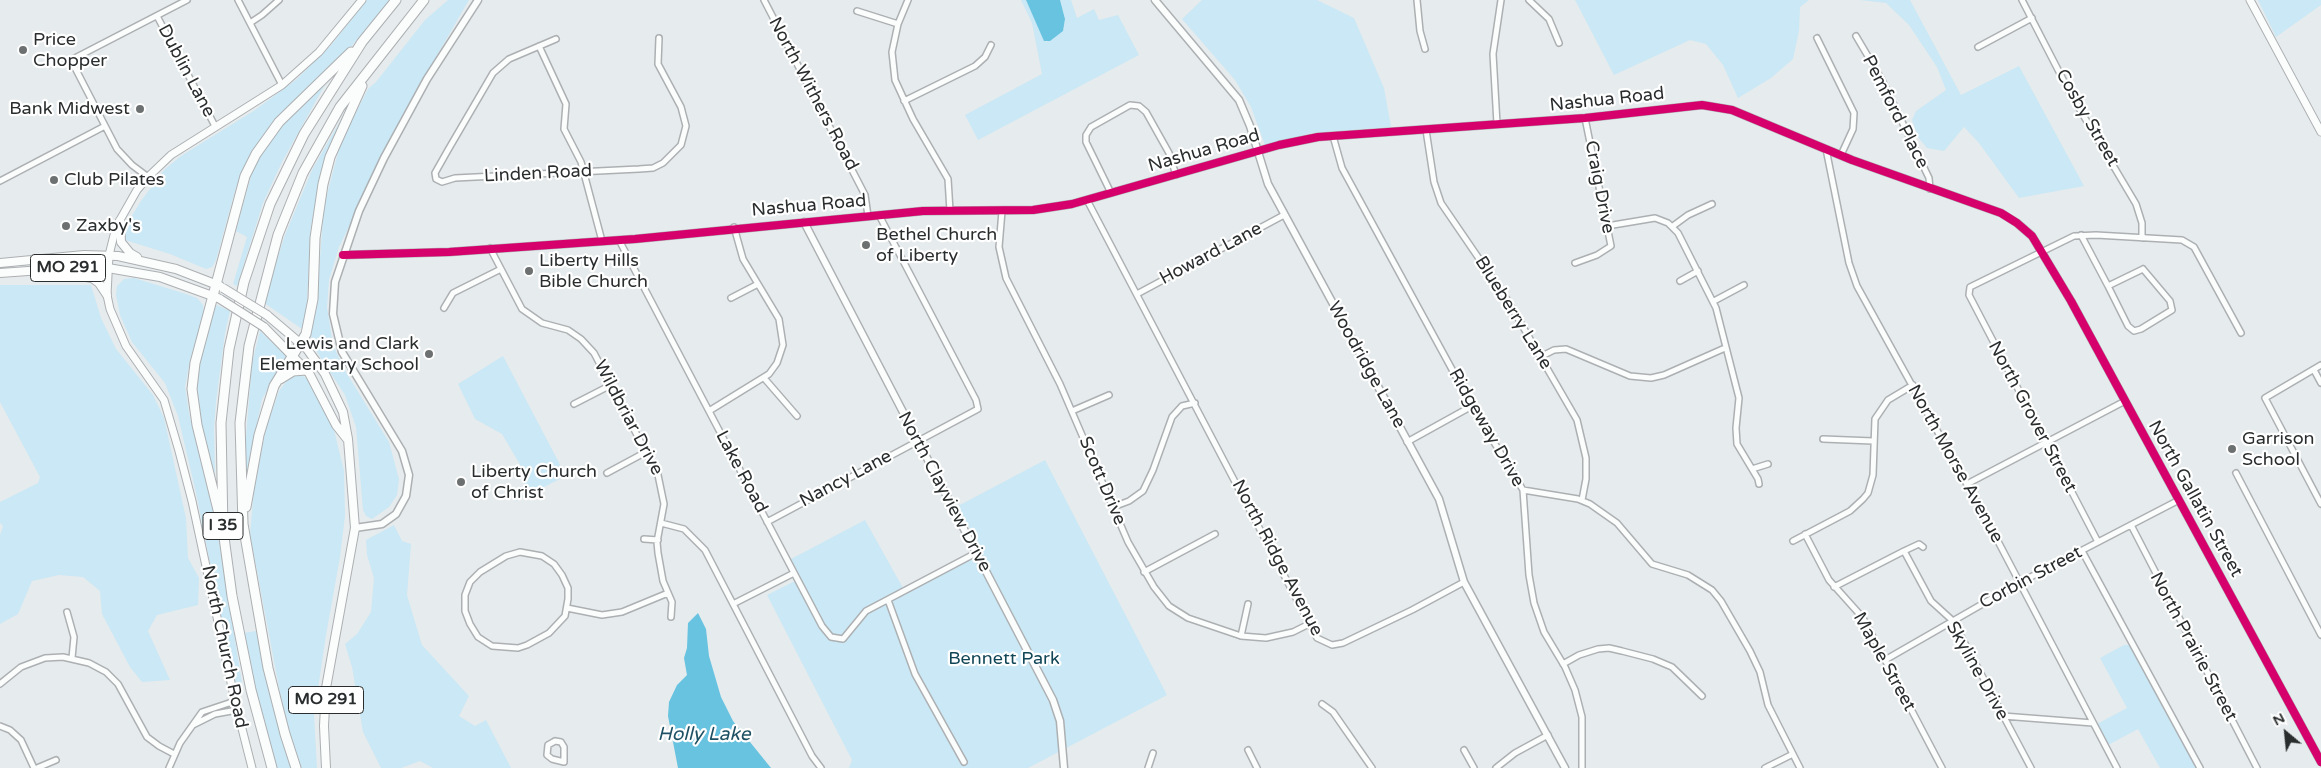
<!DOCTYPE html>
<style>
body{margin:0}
#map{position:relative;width:2321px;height:768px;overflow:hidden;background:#e6ebed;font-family:"Varela Round",sans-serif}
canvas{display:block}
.north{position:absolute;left:2261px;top:708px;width:50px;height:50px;-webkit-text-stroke:4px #fff;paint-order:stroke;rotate:332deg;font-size:14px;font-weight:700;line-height:20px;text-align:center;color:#2a2d2e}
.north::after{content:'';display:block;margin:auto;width:18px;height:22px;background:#2a2d2e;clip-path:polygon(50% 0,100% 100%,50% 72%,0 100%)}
</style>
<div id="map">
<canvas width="2321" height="768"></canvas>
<div class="north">N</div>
</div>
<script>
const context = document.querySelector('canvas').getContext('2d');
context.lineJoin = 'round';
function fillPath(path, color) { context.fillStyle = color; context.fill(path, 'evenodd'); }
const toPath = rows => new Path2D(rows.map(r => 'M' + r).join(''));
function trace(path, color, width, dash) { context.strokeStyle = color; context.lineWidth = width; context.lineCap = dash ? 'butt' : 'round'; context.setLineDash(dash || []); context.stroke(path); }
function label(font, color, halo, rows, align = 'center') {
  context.font = font + ' "Varela Round",sans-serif'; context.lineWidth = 4.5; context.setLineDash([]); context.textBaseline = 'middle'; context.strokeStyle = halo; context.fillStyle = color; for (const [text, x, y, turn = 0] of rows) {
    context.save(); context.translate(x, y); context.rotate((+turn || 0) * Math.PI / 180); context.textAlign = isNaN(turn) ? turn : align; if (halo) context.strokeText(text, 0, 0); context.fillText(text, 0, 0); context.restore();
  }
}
const green = toPath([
 [367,0,390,0,350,48,252,155,236,187,216,260,212,267,206,269,170,254,125,240,124,232,127,224,141,201,165,169,181,156,255,110,297,79,331,45],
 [448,0,469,0,410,102,339,247,329,280,327,307,333,345,344,369,389,442,399,479,397,495,389,507,372,519,366,516,363,510,356,427,345,395,313,346,311,335,317,299,324,206,341,141,368,89,376,82,425,20],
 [1021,0,1026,0,1046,42,1063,30,1065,19,1060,0,1071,0,1077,18,1094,9,1099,20,1118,15,1139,55,978,140,965,115,1042,74,1032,23],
 [1202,0,1317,0,1354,18,1384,88,1391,127,1312,133,1265,145,1251,107,1235,80,1182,19],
 [1575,0,1809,0,1800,7,1799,31,1793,59,1771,78,1738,98,1723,65,1706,44,1690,40,1614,75],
 [1860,0,1910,0,1961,95,2019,66,2084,186,2019,198,1979,143,1964,127,1944,151,1927,148,1918,137,1912,120,1916,111,1946,90,1937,67,1909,25,1886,3],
 [2258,0,2321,0,2321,5,2276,37],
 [327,81,282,162,263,203,237,286,233,284,247,237,236,231,252,172,268,140],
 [347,109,319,186,311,226,306,318,302,329,263,302,285,235,312,170],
 [134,278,186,294,197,298,203,305,204,313,190,360,185,387,189,413,216,524,243,689,236,692,196,493,178,416,165,383,132,342,120,315,116,295,117,286,124,279],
 [0,285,91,285,101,318,116,349,153,395,164,418,186,518,188,558,199,578,198,605,157,615,148,631,170,680,142,682,130,667,102,614,100,591,83,577,59,575,32,581,18,614,0,624,0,535,3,526,0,523,0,502,38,483,40,477,0,402],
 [217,305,230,311,225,333,216,402,214,428,215,474,203,438,195,394,204,338,215,307],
 [260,331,287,357,262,399,246,478,245,449,252,363],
 [503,356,566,476,514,502,525,492,522,468,502,434,475,419,458,384],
 [295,376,303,376,308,379,317,393,334,430,344,471,345,516,340,557,326,635,314,715,317,768,301,768,284,714,250,534,254,490,266,428,279,391,288,379],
 [1045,460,1167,695,1028,768,849,768,852,760,767,595,801,578,791,559,865,520,903,588,980,548,958,506],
 [394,525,402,541,411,544,407,595,422,645,469,696,459,716,475,726,486,720,511,768,433,768,420,761,401,768,381,768,363,732,352,667,345,644,357,634,371,612,374,578,367,555,366,540],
 [256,631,276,717,292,768,276,768,254,688,244,633],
 [2124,645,2129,645,2196,768,2160,768,2138,729,2108,745,2097,724,2127,708,2100,658]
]);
const water = toPath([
 [1026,0,1060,0,1065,19,1063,31,1050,41,1044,41],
 [698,613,706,629,709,656,721,697,733,721,771,768,678,768,668,716,669,702,677,685,687,675,684,658,687,648,688,623]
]);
const minor = toPath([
 [238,0,282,85],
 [764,0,865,195,868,216],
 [908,0,898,24,892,52,895,80,913,119,948,179,950,211],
 [1417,0,1420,31,1425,49],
 [1529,0,1549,19,1559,43],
 [2022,0,2070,93,2136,204,2142,223,2142,238],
 [857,11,898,24],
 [157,16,215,126],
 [250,23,262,15,279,0],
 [1856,36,1882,80,1929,178,1930,189],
 [1817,38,1854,113,1853,129,1841,155],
 [556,39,509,59,493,73,448,150,435,173,436,179,442,182,455,178,639,169,653,168,663,163,681,145,686,126,681,107,658,64,659,38],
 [539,46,566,104,564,129,581,162,602,241],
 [1978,47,2032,18],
 [904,101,975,66,985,57,991,45],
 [1497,124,1493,54,1501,0],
 [1426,130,1434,182,1441,203,1508,301,1577,420,1586,458,1586,479,1582,500],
 [1333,136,1342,168,1377,232,1472,406,1523,490,1529,575,1534,603,1544,632,1565,667,1575,690,1582,717,1582,768],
 [1826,149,1849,263,1857,286,1991,528,2117,768],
 [148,177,132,165,117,149,71,60,187,0],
 [0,181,105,126],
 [1111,193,1086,142,1086,135,1091,127,1130,105,1139,106,1146,112,1169,153,1176,175],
 [1087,200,1317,638,1332,645,1343,643,1412,610,1464,582],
 [1002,211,999,247,1006,278,1060,384,1128,542,1154,587,1169,606,1188,618,1241,636,1266,638,1293,632,1309,624],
 [1607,226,1655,218,1668,223,1678,233,1716,308,1739,398,1736,428,1737,444,1758,479,1759,484],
 [1673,226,1688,215,1712,204],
 [2081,235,2108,286],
 [619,240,822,626,831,637,843,639,866,611,976,553],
 [490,248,522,309,542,323,568,330,581,339,594,353,658,475,664,504,657,542,658,553,663,581,672,602,671,617],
 [1575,263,1597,255,1611,246,1585,118],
 [2143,269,2170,301,2172,310,2141,329,2134,331,2128,326,2108,286,2143,269],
 [1680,281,1698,271],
 [1137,294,1284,215],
 [731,298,758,284],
 [1714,301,1744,285],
 [444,308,453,293,501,269],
 [1540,357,1554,350,1566,349,1630,376,1651,378,1664,375,1725,348],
 [2321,365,2265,398,2321,504],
 [2314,370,2321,383],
 [764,378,797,416],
 [574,404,611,385],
 [709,411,769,374,777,363,783,345,779,319,743,259,734,227],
 [1072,411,1109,395],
 [1823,439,1873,441],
 [1407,442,1472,406],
 [1752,469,1768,464],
 [607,473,646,452],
 [2236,473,2321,635],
 [1967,484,2125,401],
 [1523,490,1578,499,1590,504,1617,523,1652,564,1688,575,1712,590,1721,601,1750,651,1760,672,1768,705,1800,768],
 [1113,507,1129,501,1143,491,1153,470,1172,417,1182,406,1195,403],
 [767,522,978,409,976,400,879,215],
 [661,523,684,529,705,550,812,756,821,768],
 [2131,525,2257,768],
 [1805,534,1829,580,1863,618,1942,768],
 [644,539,658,540],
 [1793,541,1850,511,1863,499,1868,493,1873,475,1875,419,1888,400,1913,385],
 [2098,542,1969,295,1970,287,2074,236,2096,235,2182,240,2194,247,2241,333],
 [1904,551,1931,601,1953,621,2031,768],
 [2082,551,2200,768],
 [520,552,542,556,554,564,562,575,568,588,568,599,565,616,549,633,527,645,518,648,492,646,478,637,470,624,465,611,465,595,470,582,480,572,506,556,520,552],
 [1144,572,1215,534],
 [1834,587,1904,551,1919,544,1923,547],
 [888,600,915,674,964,762],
 [733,604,794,573],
 [567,608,602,615,622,612,668,593],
 [67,612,74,637,72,658],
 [1241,636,1248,604],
 [1885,660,2019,583,2179,500],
 [1563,664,1579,655,1598,649,1609,648,1622,651,1653,659,1672,667,1702,696],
 [0,684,21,667,45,658,63,657,89,663,106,672,118,684,147,737,159,746,174,754],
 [1322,704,1333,712,1372,768],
 [2003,716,2093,723],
 [193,725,215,714,237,710],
 [0,726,10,730,21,740,34,768],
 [555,741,561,742,564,747,564,762,552,759,547,755,548,745,555,741],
 [1248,750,1257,768],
 [1464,750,1474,768],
 [37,768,56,760],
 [169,768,180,743,202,712,235,701],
 [1148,768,1153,753],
 [1496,768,1515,753,1548,735],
 [1765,768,1793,754]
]);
const tertiary = toPath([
 [1155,0,1239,100,1250,126,1268,184,1439,499,1464,582,1565,768],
 [804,222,1053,700,1060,721,1064,768],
 [343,255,449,252,635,239,923,211,1033,210,1072,204,1279,145,1318,137,1585,118,1702,105,1732,110,1852,160,2001,213,2017,223,2032,236,2071,301,2321,762],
 [355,528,382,524,396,514,406,496,409,475,402,451,342,352,333,314,335,282,359,211,384,158,427,79,478,0]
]);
const secondary = toPath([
 [2250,0,2321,132],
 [252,768,235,701,192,501,179,451,164,400,126,346,110,309,107,295,109,255,116,227,137,190,148,177,171,155,282,85,319,52,362,0]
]);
const primary = toPath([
 [120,221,121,242,130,253,137,257],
 [0,263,84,255,118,256,176,269,220,286],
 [57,272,92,278,99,283,107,295],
 [0,273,84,267,108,268,160,277,218,298],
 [267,315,307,349,325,374,343,412,348,439,355,528,326,688,324,726,326,768],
 [264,327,309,373,336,425,347,439]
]);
const motorway = toPath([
 [280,379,293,371,306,370],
 [246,507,259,435,274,386,306,334,313,299,315,238,323,184,330,157,362,86],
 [219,514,197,425,192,389,195,363,245,176,256,154,279,122,351,52],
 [272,768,251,690,232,596,223,530,221,423,229,349,244,282,270,204,304,134,362,42,396,0],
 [296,768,285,734,268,668,243,524,240,423,249,346,278,235,303,173,340,107,424,0]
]);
const primaryBridge = toPath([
 [223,288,267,315],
 [220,299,264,327]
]);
const cycleway = toPath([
 [343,255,449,252,635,239,923,211,1033,210,1072,204,1279,145,1318,137,1585,118,1702,105,1732,110,1852,160,2001,213,2017,223,2032,236,2071,301,2321,762]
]);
const markers = [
 [23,50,5,"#6c7071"],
 [140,109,5,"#6c7071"],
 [54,180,5,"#6c7071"],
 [66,226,5,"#6c7071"],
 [866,245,5,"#6c7071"],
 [529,271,5,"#6c7071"],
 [429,354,5,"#6c7071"],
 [2232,449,5,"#6c7071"],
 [461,482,5,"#6c7071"]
];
const shields = [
 [68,268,75],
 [223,526,40],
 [326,700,75]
];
const shieldNames = [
 ["MO 291",68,268],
 ["I 35",223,526],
 ["MO 291",326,700]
];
const poiNames = [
 ["Price",33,40],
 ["Chopper",33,61],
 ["Bank Midwest",130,109,"right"],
 ["Club Pilates",64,180],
 ["Zaxby's",76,226],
 ["Bethel Church",876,235],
 ["of Liberty",876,256],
 ["Liberty Hills",539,261],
 ["Bible Church",539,282],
 ["Lewis and Clark",419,344,"right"],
 ["Elementary School",419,365,"right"],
 ["Garrison",2242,439],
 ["School",2242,460],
 ["Liberty Church",471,472],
 ["of Christ",471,493]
];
const streetNames = [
 ["Dublin Lane",186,71,62],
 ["North Withers Road",813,94,62],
 ["Nashua Road",1607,100,-6],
 ["Pemford Place",1895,112,63],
 ["Cosby Street",2087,118,60],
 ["Nashua Road",1204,151,-16],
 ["Linden Road",538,174,-3],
 ["Craig Drive",1599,187,79],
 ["Nashua Road",809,206,-5],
 ["Howard Lane",1211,254,-28],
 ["Blueberry Lane",1513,313,58],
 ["Woodridge Lane",1366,365,61],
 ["North Grover Street",2032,417,62],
 ["Wildbriar Drive",628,418,62],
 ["Ridgeway Drive",1486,428,60],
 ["North Morse Avenue",1955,464,61],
 ["Lake Road",741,472,62],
 ["Nancy Lane",846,479,-28],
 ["Scott Drive",1102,481,67],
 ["North Clayview Drive",944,492,62],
 ["North Gallatin Street",2195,499,61],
 ["North Ridge Avenue",1277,558,62],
 ["Corbin Street",2031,578,-28],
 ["North Church Road",224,647,78],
 ["North Prairie Street",2193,647,62],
 ["Maple Street",1884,662,61],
 ["Skyline Drive",1977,671,61]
];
const parkNames = [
 ["Bennett Park",1004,659]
];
const waterNames = [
 ["Holly Lake",704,735]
];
fillPath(green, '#cae8f5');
fillPath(water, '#67c3e0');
trace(minor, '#adb0b2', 8);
trace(tertiary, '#adb0b2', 9);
trace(secondary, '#adb0b2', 9);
trace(primary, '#adb0b2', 10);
trace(motorway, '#adb0b2', 11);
trace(minor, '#fbfcfc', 5);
trace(tertiary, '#fbfcfc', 6);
trace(secondary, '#fbfcfc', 7);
trace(primary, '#fbfcfc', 8);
trace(motorway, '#fbfcfc', 9);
trace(primaryBridge, '#adb0b2', 10, []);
trace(primaryBridge, '#fbfcfc', 8);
trace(cycleway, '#d6006c', 8);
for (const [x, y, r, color] of markers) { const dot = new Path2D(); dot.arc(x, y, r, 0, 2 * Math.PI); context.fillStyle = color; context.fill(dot); trace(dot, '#fff', 2); }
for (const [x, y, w] of shields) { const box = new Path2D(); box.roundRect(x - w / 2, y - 13.5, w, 27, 4); context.fillStyle = '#fff'; context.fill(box); trace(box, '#2a2d2e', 1); }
label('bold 16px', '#2a2d2e', null, shieldNames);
label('18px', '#2a2d2e', '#fff', poiNames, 'left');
label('18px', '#2a2d2e', '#fff', streetNames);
label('18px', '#114657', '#fff', parkNames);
label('italic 19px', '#1e5163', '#fff', waterNames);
</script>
